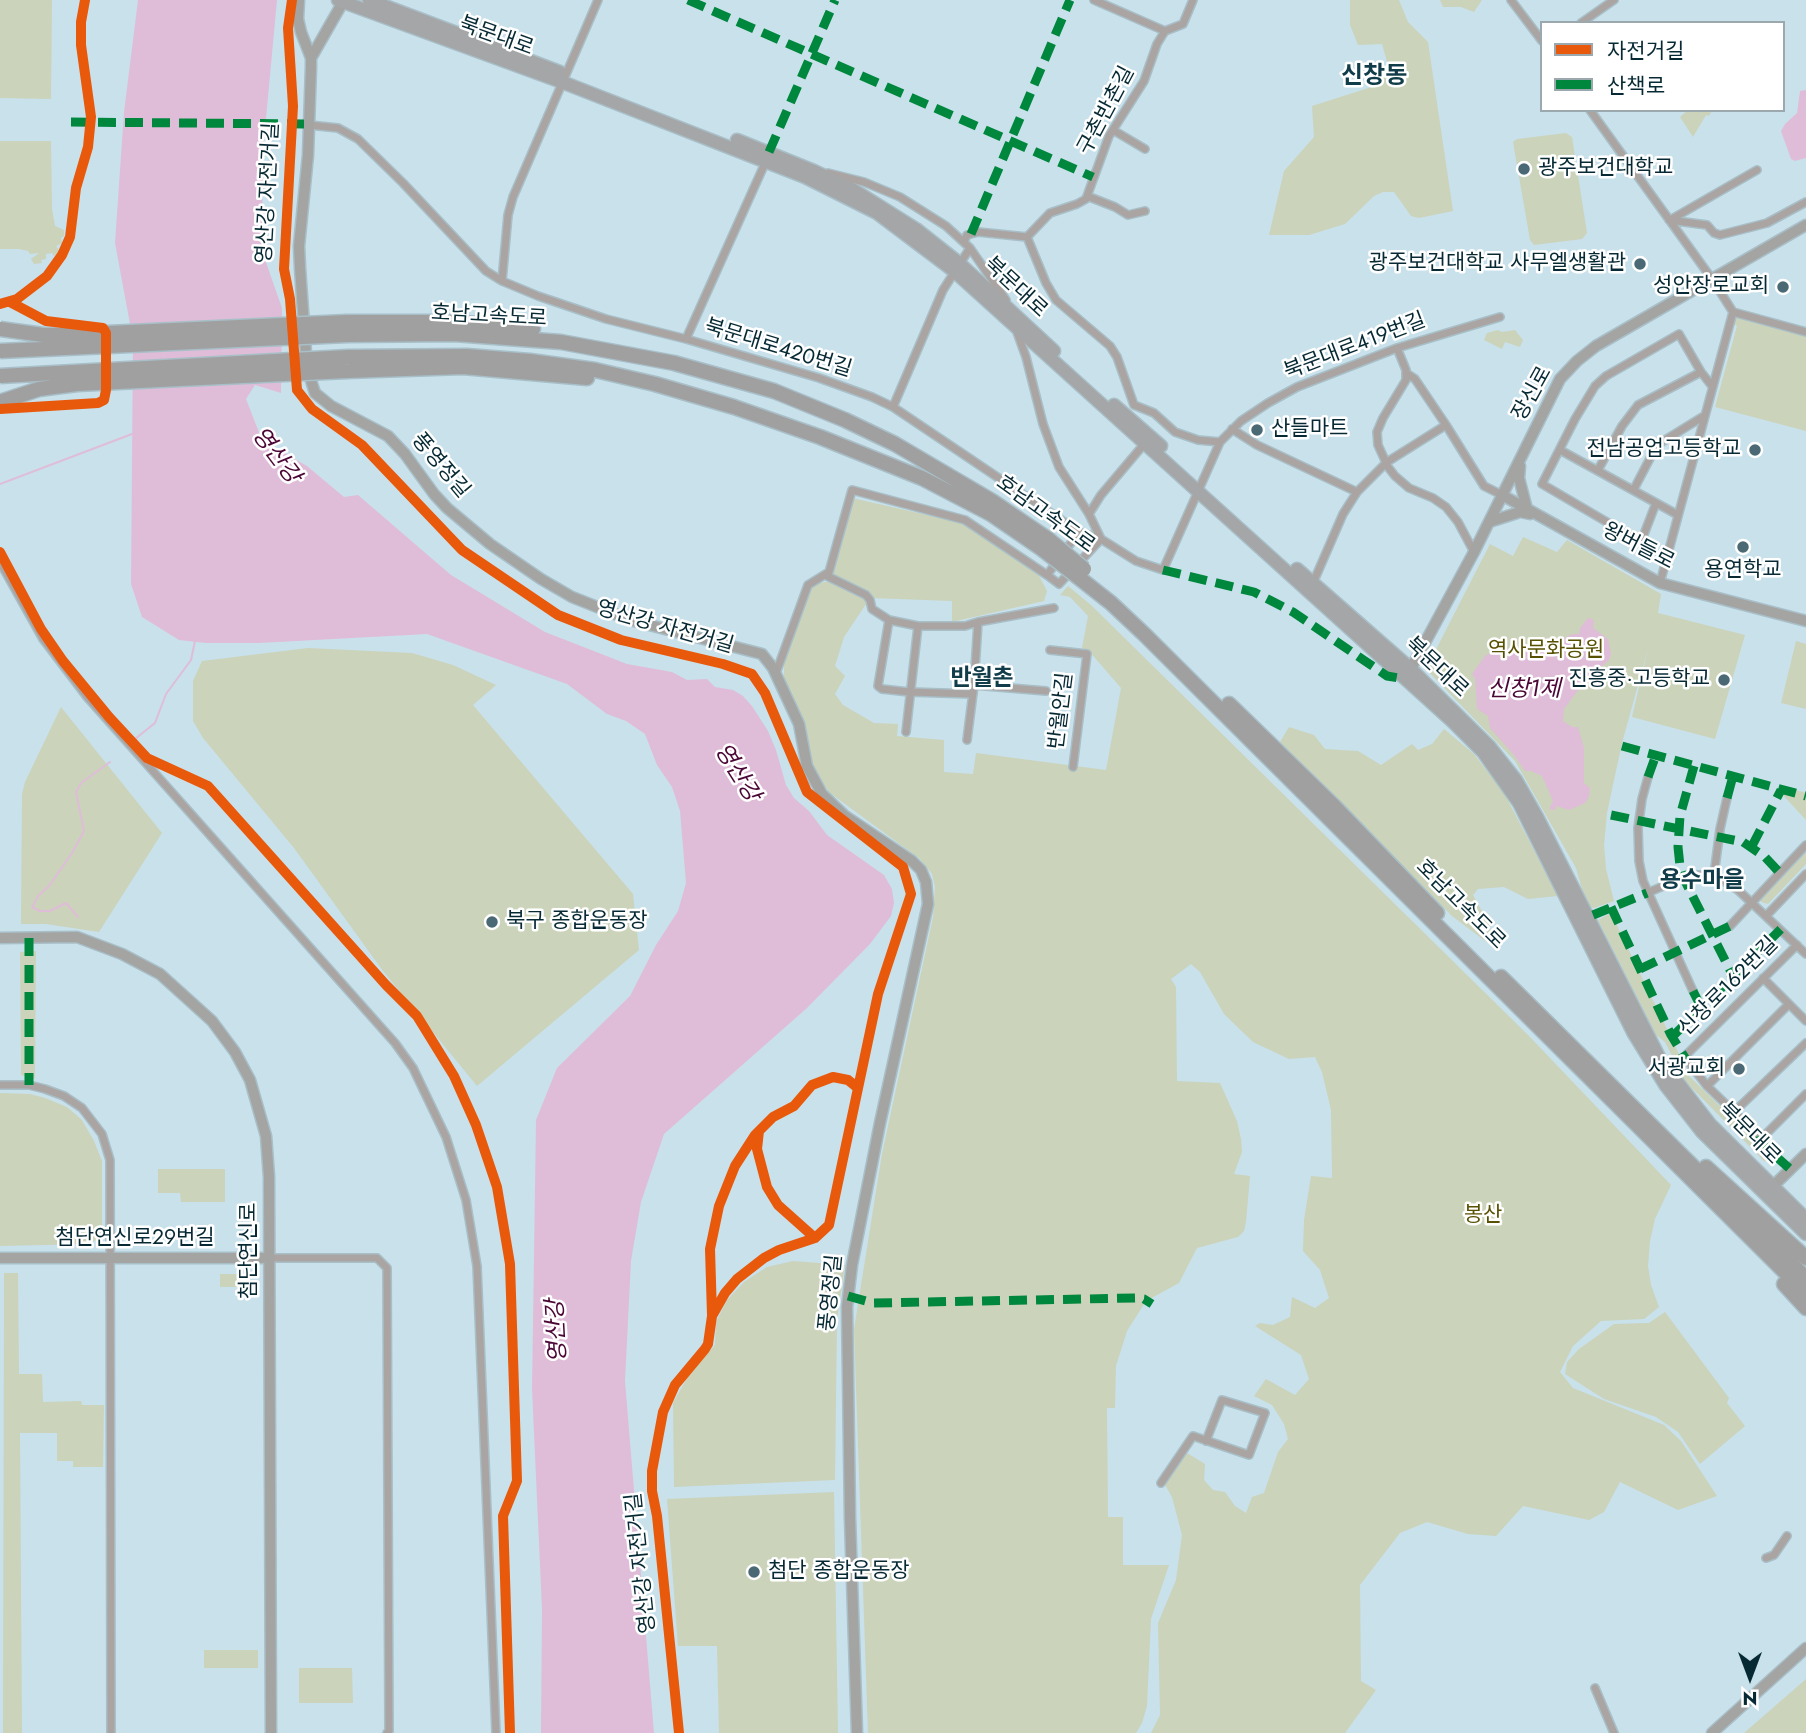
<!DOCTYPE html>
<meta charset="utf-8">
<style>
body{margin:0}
#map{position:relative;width:1806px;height:1733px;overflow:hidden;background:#c9e1eb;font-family:Jost,"Noto Sans KR",sans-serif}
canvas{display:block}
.legend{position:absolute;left:1540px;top:21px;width:245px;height:91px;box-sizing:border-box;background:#fff;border:2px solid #9ba9ae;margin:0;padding:9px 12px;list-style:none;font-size:21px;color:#062934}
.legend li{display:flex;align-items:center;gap:14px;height:35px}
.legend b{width:35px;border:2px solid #9ba9ae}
.north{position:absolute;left:1715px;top:1642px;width:70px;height:70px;-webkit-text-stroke:5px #fff;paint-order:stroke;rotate:180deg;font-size:19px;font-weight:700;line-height:28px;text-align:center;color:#062934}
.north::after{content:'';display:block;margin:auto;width:24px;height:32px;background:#062934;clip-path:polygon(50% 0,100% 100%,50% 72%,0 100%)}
</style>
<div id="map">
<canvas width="1806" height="1733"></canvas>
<ul class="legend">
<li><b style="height:9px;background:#e8590c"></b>자전거길</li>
<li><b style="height:9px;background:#00873e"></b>산책로</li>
</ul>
<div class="north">N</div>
</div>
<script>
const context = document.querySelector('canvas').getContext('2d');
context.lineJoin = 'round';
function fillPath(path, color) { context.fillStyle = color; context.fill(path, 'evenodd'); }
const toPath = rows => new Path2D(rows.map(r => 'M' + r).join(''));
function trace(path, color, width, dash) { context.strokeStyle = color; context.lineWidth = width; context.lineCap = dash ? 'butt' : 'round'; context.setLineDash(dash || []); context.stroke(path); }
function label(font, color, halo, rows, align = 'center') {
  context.font = font + ' Jost,"Noto Sans KR",sans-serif'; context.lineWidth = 5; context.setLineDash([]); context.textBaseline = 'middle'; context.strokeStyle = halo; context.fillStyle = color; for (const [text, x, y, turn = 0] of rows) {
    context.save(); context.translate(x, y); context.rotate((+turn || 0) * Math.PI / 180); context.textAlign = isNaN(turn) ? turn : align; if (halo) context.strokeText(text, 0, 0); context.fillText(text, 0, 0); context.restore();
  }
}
const green = toPath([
 [0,0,52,0,51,99,0,98],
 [1350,0,1399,0,1408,22,1428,42,1453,211,1419,218,1411,216,1394,192,1383,192,1374,196,1345,224,1309,235,1269,235,1284,171,1314,137,1312,106,1378,85,1389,69,1382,44,1358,45,1350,25],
 [1440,0,1482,0,1474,12,1461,7,1443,7],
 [1688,110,1712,110,1709,116,1706,115,1693,137,1680,117],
 [1566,133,1572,137,1587,233,1582,239,1534,245,1530,240,1513,142,1517,139],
 [0,141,51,141,52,209,55,226,64,230,64,236,61,238,62,243,56,246,60,252,54,256,52,253,46,254,46,259,41,260,42,263,34,264,31,259,39,253,30,254,28,251,19,249,0,249],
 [1736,317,1806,336,1806,431,1715,407,1737,326,1734,324],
 [1498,330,1502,332,1515,330,1523,340,1520,347,1505,342,1502,349,1484,340,1487,333],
 [852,498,963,523,1036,570,1047,591,1044,601,952,622,952,601,870,598,844,637,835,666,845,676,835,694,843,705,874,723,898,724,897,736,944,740,944,772,973,774,976,753,1106,770,1121,688,1089,651,1082,648,1088,616,1070,597,1060,595,1068,586,1092,606,1529,1036,1671,1185,1655,1219,1650,1241,1648,1266,1651,1285,1659,1307,1644,1319,1601,1321,1573,1346,1560,1372,1573,1388,1664,1425,1681,1441,1717,1496,1678,1510,1620,1482,1604,1512,1589,1520,1523,1506,1496,1536,1468,1534,1427,1522,1400,1533,1360,1585,1361,1681,1376,1690,1345,1733,1151,1733,1160,1715,1158,1623,1176,1580,1182,1535,1172,1497,1164,1483,1187,1453,1205,1464,1204,1480,1213,1490,1225,1492,1235,1506,1246,1513,1252,1497,1264,1493,1278,1452,1288,1439,1284,1424,1272,1405,1254,1396,1266,1379,1295,1395,1309,1379,1301,1355,1255,1326,1260,1323,1273,1325,1290,1317,1292,1297,1315,1308,1329,1298,1320,1270,1303,1251,1304,1220,1311,1176,1332,1178,1331,1110,1322,1072,1315,1057,1289,1059,1253,1042,1224,1014,1200,972,1191,964,1171,979,1176,987,1177,1081,1220,1083,1237,1121,1241,1139,1242,1152,1234,1174,1250,1176,1246,1222,1244,1231,1238,1237,1197,1248,1179,1283,1146,1301,1127,1331,1116,1366,1115,1408,1107,1408,1108,1517,1123,1517,1123,1565,1169,1565,1151,1619,1147,1706,1142,1723,1136,1733,868,1733,854,1329,882,1154,933,917,935,887,932,874,920,859,830,793,815,773,784,682,784,662,809,589,815,584,830,581],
 [1523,537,1557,552,1567,540,1661,594,1658,613,1745,635,1715,739,1632,717,1648,649,1622,743,1607,813,1604,845,1606,869,1614,901,1594,908,1591,907,1582,889,1576,868,1515,761,1426,669,1490,544,1513,556],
 [1796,641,1806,644,1806,709,1781,703],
 [308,648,412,653,453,665,496,685,473,705,633,894,639,950,477,1086,383,971,294,848,203,738,193,721,193,681,202,661],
 [61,707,162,833,99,932,46,924,21,924,22,794,25,782],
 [1289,727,1314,735,1325,749,1358,751,1381,765,1412,744,1418,750,1432,744,1444,729,1474,754,1504,793,1558,896,1528,899,1504,887,1478,889,1473,895,1488,922,1493,936,1488,943,1452,916,1280,742],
 [1785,787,1806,793,1806,820,1782,794],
 [1806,850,1806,864,1768,904,1761,902,1761,897],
 [1611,913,1690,1077,1775,1159,1775,1162,1764,1161,1685,1081,1665,1042,1656,1035,1598,920],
 [36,951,35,1079,21,1075,20,952],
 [0,1093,30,1094,45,1098,67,1107,82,1120,94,1141,102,1161,102,1233,96,1240,89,1244,0,1246],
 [158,1169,225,1169,225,1202,181,1202,180,1193,158,1193],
 [793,1261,845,1265,837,1320,835,1480,674,1487,673,1403,690,1373,715,1345,716,1322,727,1300,744,1282,767,1267],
 [4,1273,18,1273,19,1374,42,1374,43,1402,81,1401,82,1405,104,1405,103,1467,73,1467,73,1461,57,1461,57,1433,20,1433,22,1733,3,1733],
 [220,1274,244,1274,257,1287,220,1287],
 [1665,1312,1729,1398,1727,1403,1745,1426,1700,1464,1678,1432,1656,1417,1604,1399,1565,1374,1567,1362,1579,1349,1614,1324,1649,1323],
 [834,1492,838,1733,719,1733,717,1646,678,1646,667,1499],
 [204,1650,258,1650,258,1668,204,1668],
 [299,1668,352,1668,353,1703,299,1703],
 [1806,1679,1806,1733,1744,1733]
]);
const water = toPath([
 [138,0,277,0,263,151,262,251,282,308,281,393,255,385,246,399,262,440,307,466,344,497,358,495,451,575,545,632,627,664,672,672,687,680,707,679,715,687,733,690,743,696,752,706,768,731,776,750,786,785,794,798,809,811,827,835,884,875,892,889,894,903,891,916,870,944,807,1008,664,1134,641,1202,631,1261,625,1381,654,1733,541,1733,542,1609,532,1389,536,1120,557,1068,630,996,656,945,678,911,686,883,680,811,672,787,657,765,645,734,626,721,607,714,567,684,427,634,259,643,206,643,179,640,142,617,131,584,133,340,115,243,124,112],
 [1806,90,1806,158,1795,161,1791,159,1781,131,1785,124,1797,113,1800,91],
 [1588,618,1594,620,1593,628,1608,639,1611,654,1609,660,1585,681,1564,709,1563,721,1572,727,1578,727,1584,748,1584,783,1590,788,1589,797,1585,803,1569,810,1556,806,1555,810,1549,809,1553,801,1542,776,1531,771,1525,771,1514,755,1490,728,1488,716,1477,709,1475,678,1472,674,1485,656,1495,650,1502,648,1545,647,1573,634,1579,634,1580,628]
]);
const stream = toPath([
 [0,484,132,434],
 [135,739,155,723,166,694,191,660,195,641],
 [78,917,66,903,50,911,40,911,32,907,38,896,49,886,72,853,84,831,76,792,81,783,110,762]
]);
const street = toPath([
 [1094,0,1165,31],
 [1511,0,1542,41],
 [1581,23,1614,0],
 [1590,110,1712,279,1733,312,1806,332],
 [309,125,338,128,358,139,403,183,486,271,502,281,538,296,606,319,686,339,819,378,872,397,893,407,1079,532,1101,539,1136,561,1163,570,1220,442,1241,421,1268,403,1297,387,1397,348,1500,317],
 [1113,130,1145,149],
 [828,173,864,182,900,197,946,226,970,248,1006,300],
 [1087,196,1115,207,1128,215,1145,211],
 [1669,220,1707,225,1714,233,1720,235,1767,223,1806,202],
 [1670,220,1757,170],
 [1027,237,1046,283,1056,300,1110,346,1117,357,1134,405,1154,413,1175,432,1198,440,1220,442],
 [964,242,967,235,978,232,1027,237,1050,213,1077,204,1086,199,1109,136,1144,81,1157,44,1165,31,1183,24,1193,0],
 [502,281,508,215,513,197,598,0],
 [1017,332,1026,357,1043,424,1059,467,1089,514,1101,539,1059,584,1047,575,1079,532],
 [686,339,766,161],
 [1397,348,1406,370,1406,380,1383,418,1377,432,1378,445,1388,467,1395,476,1409,488,1433,498,1446,507,1458,522,1474,552],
 [893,407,943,290,970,248],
 [1446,425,1484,486,1502,495],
 [1232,429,1257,445,1357,492],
 [1560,450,1678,515],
 [1598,470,1622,426,1638,405,1701,372],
 [1634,489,1657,445,1704,416],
 [1656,503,1641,542,1542,484,1575,419,1595,386,1606,376,1679,334,1701,372,1712,386],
 [1089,514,1101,495,1145,443],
 [0,562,43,639,87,697,395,1043,413,1068,446,1137,466,1200,477,1266,496,1733],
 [827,576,866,595,870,600,872,609,889,620,918,626,965,626,978,622],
 [1313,583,1343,514,1357,492,1387,462,1446,425,1415,379,1406,373],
 [1660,583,1733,312],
 [889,620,878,686,882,689,909,692,973,694],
 [1050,650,1087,654,1073,767],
 [776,673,808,585,829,572,852,490,965,520,1047,575],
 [974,685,1046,691],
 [906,732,918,626],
 [967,740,974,685,978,622,1054,608],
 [1648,777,1642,799,1638,828,1639,861,1643,881,1693,991],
 [1714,875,1720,829,1727,798],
 [1647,893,1689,875,1714,875,1738,890,1806,954],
 [1766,916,1806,874],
 [1730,926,1806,845],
 [1797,945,1687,1054,1686,1059,1707,1086,1759,1136,1764,1136,1806,1094],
 [1763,978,1806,1021],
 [0,1085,29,1085,45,1089,64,1096,82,1108,102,1134,110,1160,111,1733],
 [1707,1086,1789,1004],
 [1734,1112,1806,1043],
 [270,1258,377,1258,387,1268,389,1731,387,1733],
 [1161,1483,1193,1436,1249,1455,1265,1413,1222,1400,1206,1441],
 [1766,1558,1774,1555,1787,1536],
 [1595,1688,1614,1733]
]);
const secondary = toPath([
 [299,0,298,19,301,32,311,58,311,67,308,155,299,246,300,268,307,368,315,393,331,406,388,436,405,454,434,494,447,508,490,544,541,579,572,597,630,620,762,654,773,668,799,724,807,766,822,794,845,816,912,861,921,870,926,882,928,904,880,1123,852,1265,847,1307,850,1518,857,1733],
 [311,58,343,2],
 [1520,466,1519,478,1527,509],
 [1502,495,1660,583,1806,621],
 [1489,522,1520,512,1530,514],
 [1408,674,1474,552,1560,379,1577,361,1596,346,1806,225],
 [0,938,77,937,122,954,160,974,212,1021,235,1052,250,1080,266,1136,269,1177,271,1733],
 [1768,1191,1806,1154],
 [0,1258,270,1258],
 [1712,1733,1806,1648]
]);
const primary = toPath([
 [338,0,562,82,805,177,877,213,954,271,1452,721,1483,752,1519,803,1633,1032,1666,1086,1702,1132,1806,1234],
 [369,0,560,72],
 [737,140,814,171,854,190,916,229,959,263,1054,351],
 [1114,405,1161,446],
 [1297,569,1411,669,1489,746,1516,780,1537,817,1661,1061,1710,1124,1806,1219]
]);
const highway = toPath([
 [347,322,454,322,533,329],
 [347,335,454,334,561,342,674,363,774,391,845,420,895,444,992,501,1048,539],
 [348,357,467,356,530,361,595,370,655,384,734,407,820,437,922,478,991,514,1042,549],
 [347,371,463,367,587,378],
 [1078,577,1111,603,1144,634,1806,1293],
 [1229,704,1334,806,1437,913],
 [1501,977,1806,1278],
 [1706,1167,1806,1258],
 [1784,1284,1806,1308]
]);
const highwayBridge = toPath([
 [0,329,43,335,65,335,347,322],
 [0,351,347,335],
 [0,376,348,357],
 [0,402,39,389,77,384,347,371],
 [1048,539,1084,569],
 [1042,549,1078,577]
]);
const quiet = toPath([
 [688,0,1093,177],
 [71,122,304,124],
 [769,152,835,0],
 [971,234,1070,0],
 [1163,570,1254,592,1293,612,1387,676,1405,679],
 [1622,746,1806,796],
 [1694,766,1680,816,1678,847,1680,866,1683,877,1733,976],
 [1648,777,1656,755],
 [1727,798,1733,776],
 [1611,815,1743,842,1765,857,1779,872],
 [1752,846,1781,790],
 [1611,907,1671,1035,1687,1061],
 [1593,915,1647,893],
 [29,938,29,1085],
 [1640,969,1730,926],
 [1693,991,1701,1007],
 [1672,1037,1781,929],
 [1759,1136,1761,1143,1790,1169],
 [848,1296,873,1303,1136,1298,1144,1299,1152,1304]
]);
const cycleway = toPath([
 [292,0,288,28,293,106,284,269,290,299,297,390,312,409,362,445,462,550,558,615,621,640,723,664,752,674,765,693,807,792,903,867,911,894,878,994,829,1225,815,1238,779,1250,764,1258,737,1279,725,1293,712,1316,708,1344,705,1349,675,1385,663,1412,652,1471,652,1491,657,1516,679,1733],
 [0,304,17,299,47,276,62,255,70,237,76,188,88,147,91,117,81,45,81,22,85,0],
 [0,409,98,403,104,400,106,390,106,333,103,328,46,321,10,302],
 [0,552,41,629,63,661,109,717,147,758,208,786,386,985,417,1016,454,1076,476,1125,497,1187,510,1264,517,1481,503,1516,510,1733],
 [759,1131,757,1149,767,1187,778,1205,815,1238],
 [712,1315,710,1249,719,1206,735,1166,755,1135,773,1117,794,1106,812,1085,833,1077,848,1080,858,1088]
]);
const markers = [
 [1524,169,7,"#4a6974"],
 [1640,264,7,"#4a6974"],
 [1783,287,7,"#4a6974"],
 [1257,430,7,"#4a6974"],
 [1755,450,7,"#4a6974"],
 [1743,547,7,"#4a6974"],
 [1724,680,7,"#4a6974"],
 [492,922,7,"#4a6974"],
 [1739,1069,7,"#4a6974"],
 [754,1572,7,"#4a6974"]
];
const streetNames = [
 ["북문대로",496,37,20],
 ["구촌반촌길",1107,111,-62],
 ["영산강 자전거길",269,193,-87],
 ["북문대로",1015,288,43],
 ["호남고속도로",489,317,3],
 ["북문대로419번길",1355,347,-21],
 ["북문대로420번길",778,349,17],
 ["장신로",1533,394,-61],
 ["풍영정길",440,466,50],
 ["호남고속도로",1045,515,36],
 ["왕버들로",1638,547,27],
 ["영산강 자전거길",665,628,16],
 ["북문대로",1436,668,43],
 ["반월안길",1062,711,-83],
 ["호남고속도로",1460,905,45],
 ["신창로162번길",1729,987,-45],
 ["북문대로",1749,1134,45],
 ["첨단연신로29번길",135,1239],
 ["첨단연신로",250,1251,-90],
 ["풍영정길",832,1293,-84],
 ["영산강 자전거길",642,1563,-96]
];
const poiNames = [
 ["광주보건대학교",1538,169,"left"],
 ["광주보건대학교 사무엘생활관",1626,264],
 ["성안장로교회",1769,287],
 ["산들마트",1271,430,"left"],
 ["전남공업고등학교",1741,450],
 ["용연학교",1743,571,"center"],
 ["진흥중·고등학교",1710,680],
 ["북구 종합운동장",506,922,"left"],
 ["서광교회",1725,1069],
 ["첨단 종합운동장",768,1572,"left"]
];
const parkNames = [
 ["역사문화공원",1546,651],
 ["봉산",1483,1216]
];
const waterNames = [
 ["영산강",275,456,53],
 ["신창1제",1524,690],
 ["영산강",736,773,58],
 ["영산강",558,1331,-93]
];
const neighbourhoodNames = [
 ["반월촌",982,679],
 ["용수마을",1702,881]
];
const quarterNames = [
 ["신창동",1374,77]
];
fillPath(green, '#cbd3ba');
fillPath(water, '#dfbdd8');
trace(stream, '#dfbdd8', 2);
trace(street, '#a8bfc8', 10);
trace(secondary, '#a8bfc8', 13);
trace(primary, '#a8bfc8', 15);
trace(highway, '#a8bfc8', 17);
trace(street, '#aaa5a2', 7);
trace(secondary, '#a4a4a3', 10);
trace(primary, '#a5a6a7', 12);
trace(highway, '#a0a0a1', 14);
trace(highwayBridge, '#a8bfc8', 17, []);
trace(highwayBridge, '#a0a0a1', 14);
trace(quiet, '#00873e', 9, [18, 9]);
trace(cycleway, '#e8590c', 10);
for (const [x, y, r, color] of markers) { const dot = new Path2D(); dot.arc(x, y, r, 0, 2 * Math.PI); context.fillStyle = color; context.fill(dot); trace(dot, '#fff', 2.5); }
label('21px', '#062934', '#fff', streetNames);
label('21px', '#062934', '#fff', poiNames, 'right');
label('21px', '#585103', '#fff', parkNames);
label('italic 23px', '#4b0636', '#fff', waterNames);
label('bold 23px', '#113c4a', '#fff', neighbourhoodNames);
label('bold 24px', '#113c4a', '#fff', quarterNames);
</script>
